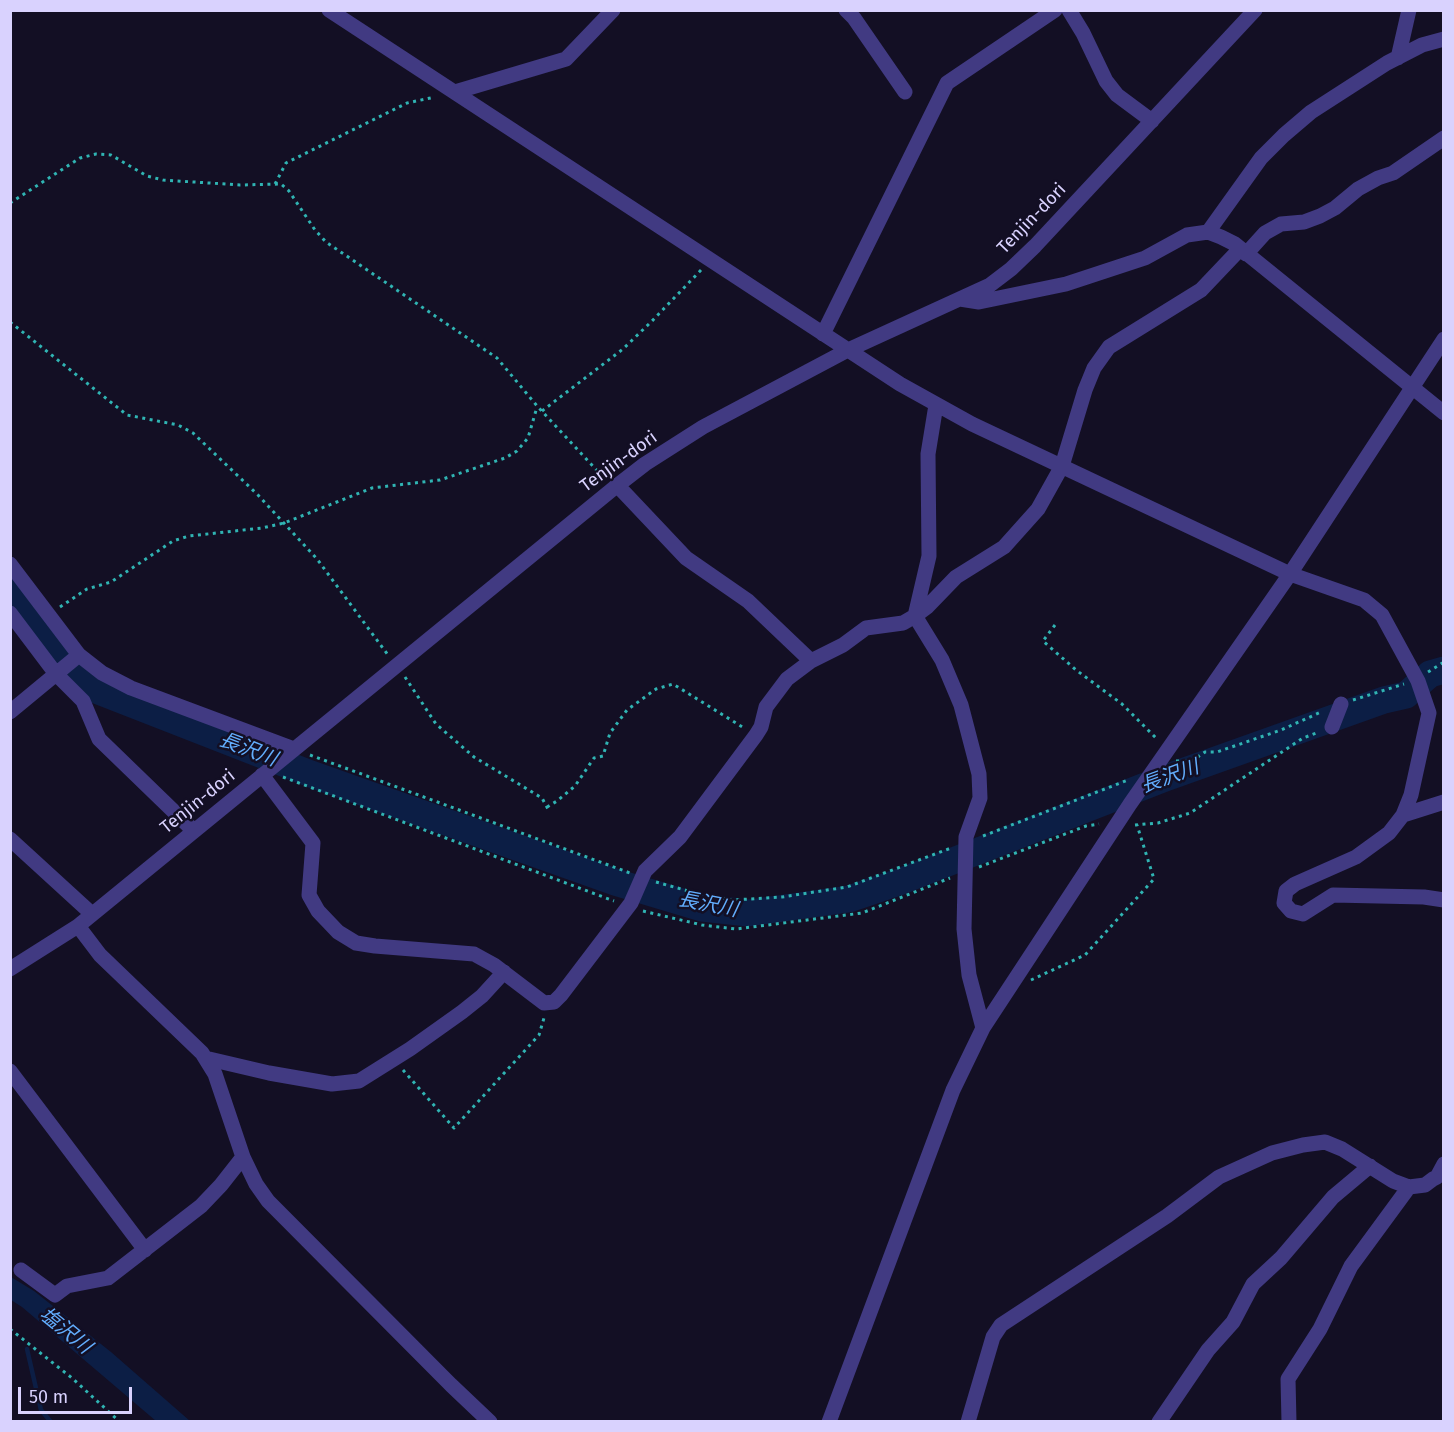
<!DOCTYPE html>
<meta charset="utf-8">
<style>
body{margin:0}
#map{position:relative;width:1454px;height:1432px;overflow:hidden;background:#130f24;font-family:"Fira Sans",sans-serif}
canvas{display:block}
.frame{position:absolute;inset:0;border:12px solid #d9d2fe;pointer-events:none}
.scale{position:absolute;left:18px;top:1387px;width:114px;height:27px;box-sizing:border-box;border:3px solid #d9d2fe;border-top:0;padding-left:8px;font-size:18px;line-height:21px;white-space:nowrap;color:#d9d2fe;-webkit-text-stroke:4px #130f24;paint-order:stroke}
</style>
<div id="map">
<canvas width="1454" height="1432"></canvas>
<div class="frame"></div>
<div class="scale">50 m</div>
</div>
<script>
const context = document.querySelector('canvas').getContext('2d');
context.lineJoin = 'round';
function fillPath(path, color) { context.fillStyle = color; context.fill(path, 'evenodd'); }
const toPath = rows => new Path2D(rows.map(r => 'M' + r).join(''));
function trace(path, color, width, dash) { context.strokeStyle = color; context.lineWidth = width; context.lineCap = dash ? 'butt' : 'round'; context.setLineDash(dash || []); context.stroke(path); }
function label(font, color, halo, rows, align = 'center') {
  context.font = font + ' "Fira Sans","Noto Sans JP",sans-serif'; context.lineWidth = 5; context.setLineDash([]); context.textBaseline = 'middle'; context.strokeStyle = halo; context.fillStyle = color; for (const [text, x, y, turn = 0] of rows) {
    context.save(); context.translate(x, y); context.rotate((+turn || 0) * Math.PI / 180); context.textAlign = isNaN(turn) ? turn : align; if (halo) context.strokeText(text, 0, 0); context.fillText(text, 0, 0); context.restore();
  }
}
const water = toPath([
 [11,1277,34,1291,111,1352,190,1421,156,1421,22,1307,11,1300]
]);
const stream = toPath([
 [27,1349,41,1410,51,1422]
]);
const river = toPath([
 [10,591,55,652,88,687,311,774,615,882,702,908,748,913,849,899,899,882,1168,777,1384,700,1406,695,1430,674,1444,670]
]);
const path = toPath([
 [275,184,286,163,407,103,435,97],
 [10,203,80,158,96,154,111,155,147,176,163,180,240,185,281,184,289,191,315,230,326,242,497,358,538,407,604,478],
 [10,322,127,415,178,425,193,433,258,495,317,559,388,655],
 [542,411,623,349,652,321,702,269],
 [60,607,87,589,111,582,173,541,189,536,262,528,284,523,372,488,440,480,505,458,517,451,528,438,537,407],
 [1055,625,1043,641,1076,670,1122,704,1158,740],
 [1428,672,1444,662],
 [405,677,436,724,474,757,542,798,549,811],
 [1353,700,1404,684],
 [310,755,630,873],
 [1176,761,1192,761,1205,752,1217,752,1281,730,1321,712],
 [283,777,614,901],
 [547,807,557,801,575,786,594,758,603,756,610,733,627,710,656,689,673,684,744,728],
 [1135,825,1158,823,1190,813,1303,738,1319,732],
 [983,836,1128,780],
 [979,867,1086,826,1099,824],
 [656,882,699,894,733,900,782,897,847,887,951,848],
 [643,911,702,925,736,929,862,913,950,878],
 [1031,980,1085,955,1154,879,1137,825],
 [403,1070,454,1128,539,1035,544,1018],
 [10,1329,72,1378,120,1422]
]);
const minor = toPath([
 [329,10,900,384,972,424,1290,574,1364,600,1382,615,1418,681,1429,713,1411,795,1403,815,1389,833,1356,857,1295,884,1286,891,1284,903,1291,911,1303,914,1333,895,1424,897,1444,900],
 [846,10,854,18,905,92],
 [1069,10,1083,33,1106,81,1117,95,1152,121],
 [1398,58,1409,10],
 [455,92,566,59,613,10],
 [1208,232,1261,158,1284,135,1311,112,1387,63,1422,45,1444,39],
 [1246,254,1265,233,1281,224,1304,222,1320,216,1335,208,1358,189,1378,178,1393,173,1444,138],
 [960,299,979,302,1066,284,1145,258,1187,235,1208,232,1221,237,1235,244,1444,413],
 [823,334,947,83,1055,10],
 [936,405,928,454,929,556,915,616,942,660,961,705,979,774,980,798,966,837,964,929,969,975,983,1028],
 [617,485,686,558,748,601,811,661],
 [10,564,79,655,102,673,131,688,294,749],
 [10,613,56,674,83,701,99,739,194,831],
 [10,712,79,655],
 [1332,727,1341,704],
 [262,775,313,843,309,895,318,911,338,932,356,943,375,946,474,954,494,965,544,1003,554,1002,561,995,631,903,645,871,680,837,756,735,761,727,766,707,787,679,811,661,843,645,866,628,903,623,915,616,927,607,956,577,1004,547,1038,509,1062,466,1085,390,1094,368,1109,347,1201,290,1240,249],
 [1403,815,1444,802],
 [10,839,92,914],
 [78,926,100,955,202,1053,215,1074,243,1157,256,1184,268,1201,451,1385,490,1422],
 [10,969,78,926,614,488,645,464,703,427,848,350,990,285,1011,269,1035,246,1255,10],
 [205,1058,269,1073,332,1084,359,1081,410,1049,462,1012,482,996,504,972],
 [10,1071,145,1250],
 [21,1270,55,1295,67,1286,108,1278,201,1206,221,1185,243,1157],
 [829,1422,953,1090,983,1028,1130,804,1290,574,1444,339],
 [968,1422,993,1337,1001,1325,1167,1216,1219,1177,1272,1153,1303,1145,1325,1142,1342,1149,1393,1181,1409,1187,1425,1185,1433,1179,1437,1177,1444,1164],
 [1159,1422,1208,1350,1233,1322,1253,1284,1281,1258,1333,1197,1370,1166],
 [1289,1422,1288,1379,1320,1329,1351,1266,1409,1187]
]);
const streetNames = [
 ["Tenjin-dori",1032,219,-46],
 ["Tenjin-dori",619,462,-36],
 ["Tenjin-dori",198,802,-39]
];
const waterNames = [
 ["長沢川",248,750,21],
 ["長沢川",1170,777,-20],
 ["長沢川",708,905,11],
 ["塩沢川",65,1331,39]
];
fillPath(water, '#0c1e45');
trace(stream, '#0c1e45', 4.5);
trace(river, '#0c1e45', 27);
trace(path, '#30b4b3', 3, [3, 4.5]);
trace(minor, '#413a82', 15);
label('18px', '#d9d2fe', '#130f24', streetNames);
label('italic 20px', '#62adfd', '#130f24', waterNames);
</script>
